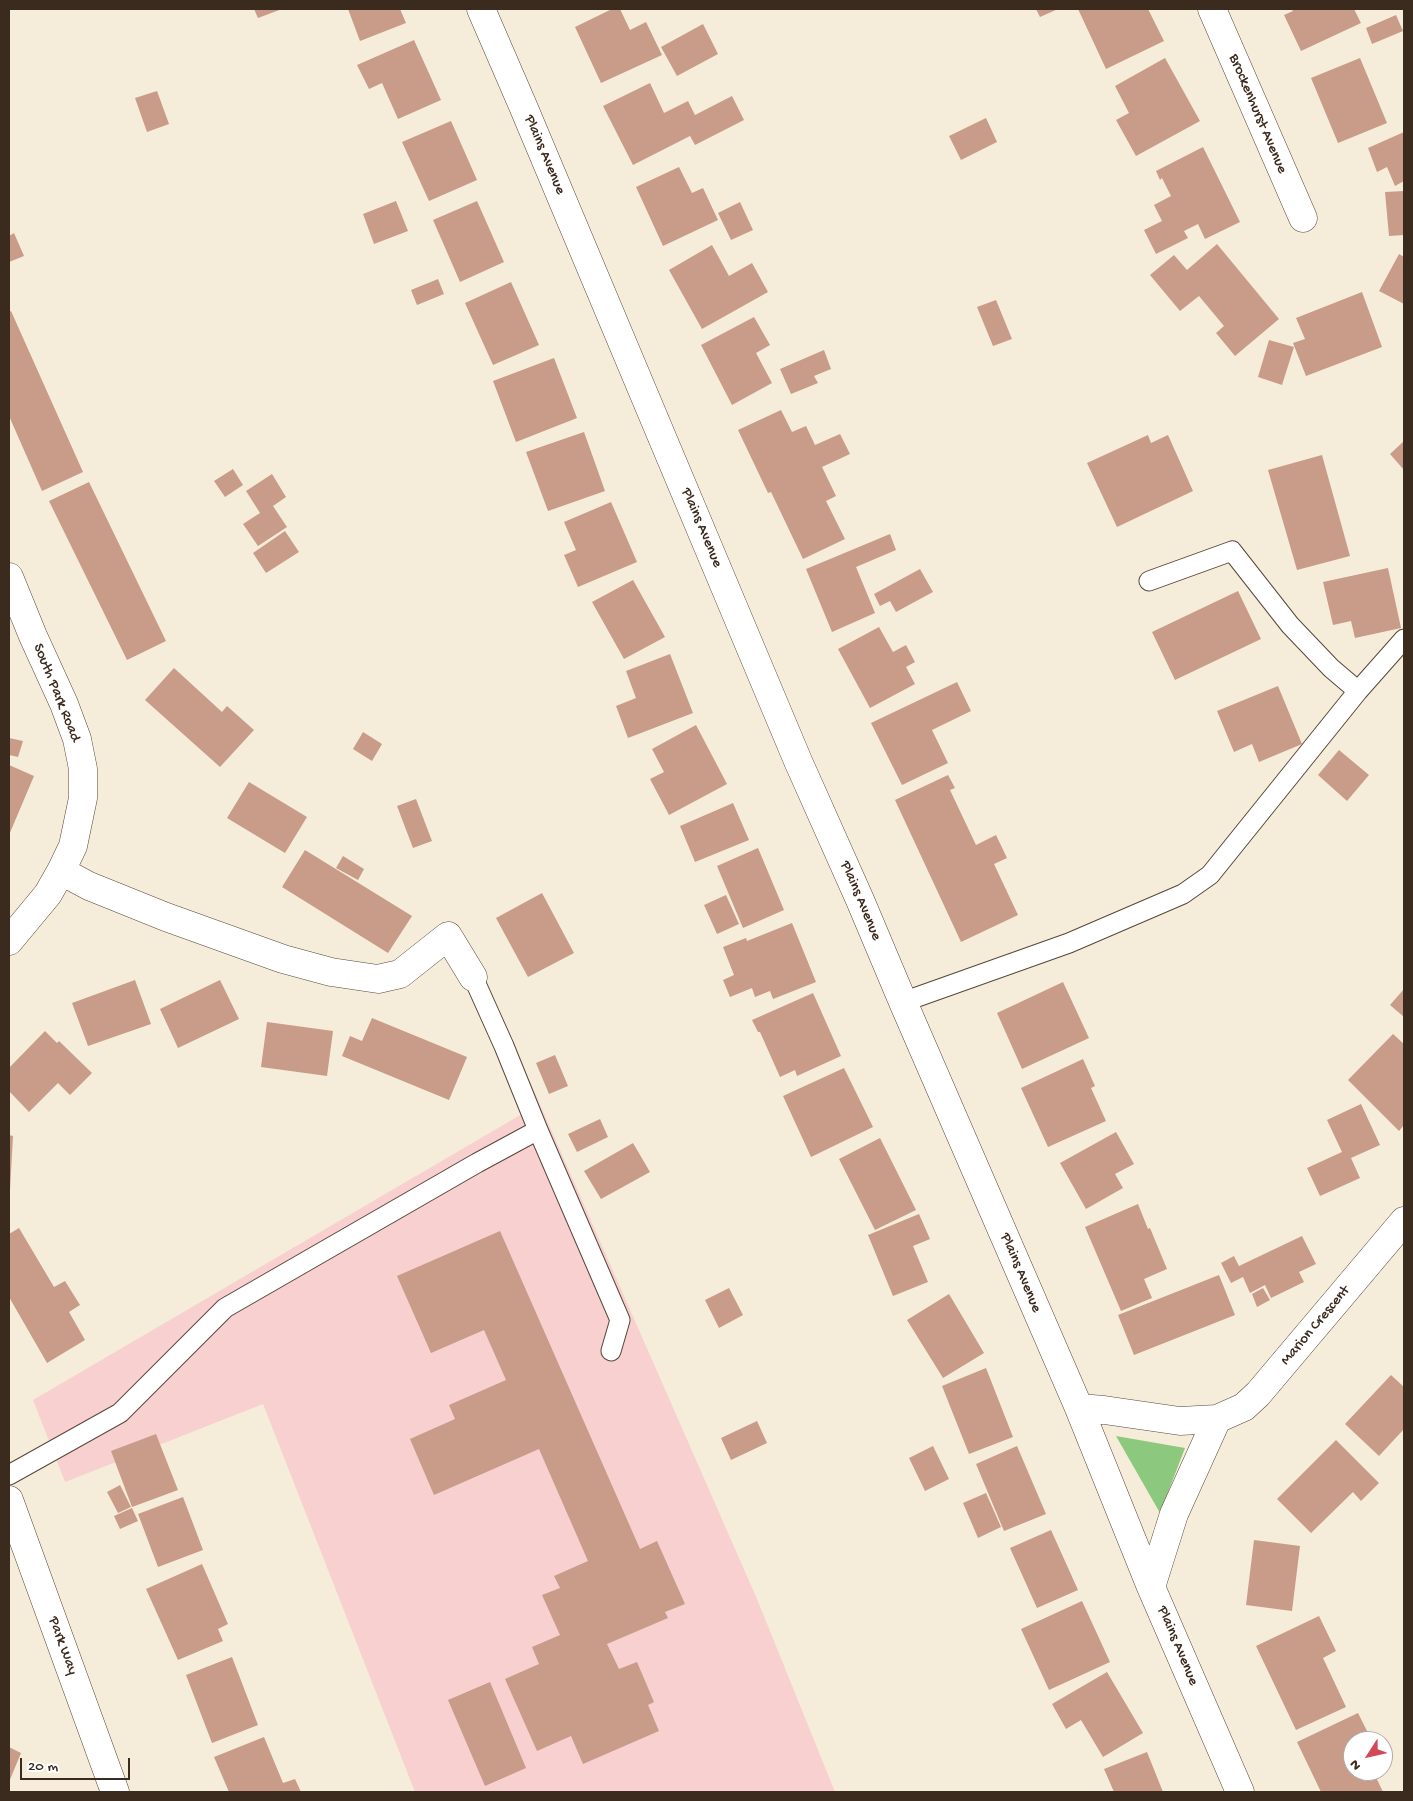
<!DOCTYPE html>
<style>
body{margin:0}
#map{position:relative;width:1413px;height:1801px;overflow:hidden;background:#f5edd9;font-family:"Gochi Hand",sans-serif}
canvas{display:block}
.frame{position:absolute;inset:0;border:10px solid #3b2a1e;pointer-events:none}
.north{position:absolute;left:1343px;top:1731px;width:50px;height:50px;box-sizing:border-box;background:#fff;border:1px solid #b1aaa5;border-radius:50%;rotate:235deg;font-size:14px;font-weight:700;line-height:20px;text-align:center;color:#3b2a1e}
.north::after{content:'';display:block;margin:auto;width:18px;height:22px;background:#d1495b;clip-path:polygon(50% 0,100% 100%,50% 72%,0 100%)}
.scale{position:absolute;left:20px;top:1758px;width:110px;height:22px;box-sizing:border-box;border:2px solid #3b2a1e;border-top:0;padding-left:6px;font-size:15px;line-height:18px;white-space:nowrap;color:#3b2a1e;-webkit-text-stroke:4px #fff;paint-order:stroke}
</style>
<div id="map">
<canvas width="1413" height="1801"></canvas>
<div class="frame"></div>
<div class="north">N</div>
<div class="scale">20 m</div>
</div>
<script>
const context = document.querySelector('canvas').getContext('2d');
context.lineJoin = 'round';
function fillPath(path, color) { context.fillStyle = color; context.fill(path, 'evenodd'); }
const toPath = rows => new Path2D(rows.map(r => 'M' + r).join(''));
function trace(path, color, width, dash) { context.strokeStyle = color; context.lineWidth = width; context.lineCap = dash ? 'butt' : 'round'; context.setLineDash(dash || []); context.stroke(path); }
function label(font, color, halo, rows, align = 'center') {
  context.font = font + ' "Gochi Hand",sans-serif'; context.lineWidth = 5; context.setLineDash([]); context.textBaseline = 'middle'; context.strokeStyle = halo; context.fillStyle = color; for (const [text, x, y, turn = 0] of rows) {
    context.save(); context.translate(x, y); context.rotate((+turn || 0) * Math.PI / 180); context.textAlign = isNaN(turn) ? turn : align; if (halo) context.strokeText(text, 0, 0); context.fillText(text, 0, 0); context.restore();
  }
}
const built = toPath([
 [513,1043,757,1599,835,1792,415,1792,263,1404,65,1482,33,1400,522,1114]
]);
const green = toPath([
 [1116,1436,1185,1448,1160,1513]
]);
const building = toPath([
 [254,9,282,9,258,18],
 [348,9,400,9,406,23,360,41],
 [612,9,620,9,630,30,646,22,662,55,601,83,575,27],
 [1036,9,1058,9,1040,17],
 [1078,9,1148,9,1164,41,1106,69],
 [1291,9,1354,9,1361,23,1301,51,1284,15,1293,11],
 [1396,15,1403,31,1372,44,1366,28],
 [703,24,718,54,677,76,661,47],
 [414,40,441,100,398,119,382,83,369,89,357,65],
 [1165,58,1200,121,1136,156,1116,120,1129,113,1115,86],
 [1360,58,1387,123,1338,143,1311,78],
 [650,83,664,113,688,101,695,115,732,96,744,120,695,145,690,136,633,165,603,106],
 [157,91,169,124,147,132,135,98],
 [986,118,997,142,961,160,949,136],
 [451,121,477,180,429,201,402,142],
 [1404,132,1404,181,1395,186,1387,167,1377,172,1368,148],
 [1203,147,1240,222,1205,239,1198,224,1184,231,1188,238,1156,254,1144,230,1162,221,1154,205,1171,196,1162,178,1160,180,1156,171],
 [679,167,692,193,703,188,718,220,663,246,636,187],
 [1404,191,1404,235,1389,236,1385,192],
 [396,201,408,231,374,244,363,214],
 [477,201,504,262,460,282,433,220],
 [740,202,753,230,731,240,718,213],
 [14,233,24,256,9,262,9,236],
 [1217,244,1279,319,1235,356,1216,333,1224,326,1199,296,1180,311,1150,275,1174,255,1187,270],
 [712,245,729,276,752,263,768,292,702,329,669,270],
 [1399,254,1404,257,1404,304,1379,291],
 [438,279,444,294,417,305,411,290],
 [511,282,539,345,493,365,465,303],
 [1362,292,1382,347,1306,376,1293,343,1305,339,1296,318],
 [996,300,1012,339,993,346,977,307],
 [11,311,83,472,42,491,9,416,9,312],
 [754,317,770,345,756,353,772,383,732,405,701,345],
 [1269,340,1294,347,1282,385,1258,377],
 [824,350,831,369,814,376,818,383,791,394,780,369],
 [554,358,577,418,516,442,493,381],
 [781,410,792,432,806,426,815,445,840,434,850,454,822,467,836,496,826,501,845,539,803,559,771,492,768,493,738,430],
 [584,432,605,491,548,511,526,452],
 [1148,435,1151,443,1168,435,1193,491,1117,527,1087,463],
 [1404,441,1404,470,1390,454],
 [1322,455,1350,556,1297,570,1268,470],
 [233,469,243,485,225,497,214,481],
 [272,474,286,497,273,506,287,527,258,546,243,524,260,513,246,491],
 [89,482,166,641,127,660,49,501],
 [611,502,637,562,578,587,564,555,576,550,564,522],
 [285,531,299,552,266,573,253,553],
 [890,534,896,550,856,567,875,613,832,632,806,569],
 [1388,568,1401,628,1355,638,1351,621,1333,625,1323,582],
 [920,569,933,592,896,612,890,601,880,606,874,594],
 [633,580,665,637,624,659,592,602],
 [1238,591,1261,639,1175,680,1152,632],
 [879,627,893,652,906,645,915,662,906,667,915,684,870,708,838,649],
 [670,654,693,713,628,738,616,706,636,698,626,671],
 [174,668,222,712,227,706,254,730,220,767,145,700],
 [957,682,971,711,932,730,948,763,902,785,871,723],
 [1278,686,1302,744,1259,762,1252,744,1234,752,1217,711],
 [696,725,727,784,669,815,650,779,664,772,652,749],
 [363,732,382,744,372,761,353,749],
 [9,738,23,741,18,757,9,755],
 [1339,750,1369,775,1347,801,1318,775],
 [9,765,34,776,9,835],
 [948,775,955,788,950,790,976,845,996,835,1007,858,994,864,1018,915,961,942,895,800],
 [249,782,307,817,285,853,227,818],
 [416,799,432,841,413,848,397,806],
 [733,803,749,840,695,862,680,826],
 [758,848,784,910,743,928,717,866],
 [305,850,412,916,388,953,282,887],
 [343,856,364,869,358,880,336,868],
 [542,893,574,953,528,977,496,918],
 [726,895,739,924,717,934,704,905],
 [792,923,816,982,773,999,770,991,755,997,752,988,730,997,723,980,734,975,723,947,746,938,747,941],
 [135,980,151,1024,88,1046,72,1003],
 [220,980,239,1019,178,1048,160,1009],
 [1063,982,1089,1038,1022,1069,997,1013],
 [1404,989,1404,1017,1390,1005],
 [813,993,841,1056,797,1076,795,1070,780,1077,760,1032,758,1032,752,1020],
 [372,1018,467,1057,449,1100,342,1056,350,1036,362,1041],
 [267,1022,333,1031,327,1076,261,1067],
 [45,1031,57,1043,59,1041,92,1073,70,1095,58,1083,29,1112,9,1091,9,1068],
 [1393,1034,1404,1044,1404,1125,1399,1131,1348,1080],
 [555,1055,568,1086,549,1094,536,1063],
 [1083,1059,1095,1086,1091,1088,1106,1121,1048,1147,1021,1088],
 [844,1068,873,1127,811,1157,783,1096],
 [1361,1104,1380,1145,1351,1158,1360,1178,1320,1196,1307,1168,1342,1152,1327,1120],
 [600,1119,608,1137,577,1152,568,1134],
 [1116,1132,1134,1164,1115,1174,1123,1188,1086,1209,1060,1163],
 [9,1135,13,1136,10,1190,9,1190],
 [880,1138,916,1210,875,1230,839,1159],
 [633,1143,650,1172,601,1199,584,1171],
 [1138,1204,1148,1229,1150,1228,1167,1269,1144,1279,1152,1298,1121,1311,1085,1227],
 [919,1214,930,1239,913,1246,928,1282,893,1296,868,1235],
 [19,1228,54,1287,65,1281,80,1305,69,1312,85,1340,47,1363,9,1297,9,1234],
 [500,1231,640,1549,657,1541,685,1604,665,1612,668,1618,607,1644,619,1669,637,1662,654,1702,648,1705,659,1731,583,1764,571,1736,537,1751,505,1679,539,1664,532,1647,560,1635,542,1595,560,1588,554,1576,588,1561,539,1449,434,1495,410,1439,455,1419,449,1405,506,1380,484,1330,431,1353,397,1276],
 [1302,1236,1316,1264,1299,1272,1304,1282,1271,1298,1265,1285,1250,1293,1243,1277,1231,1283,1221,1263,1234,1256,1239,1266],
 [1219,1275,1235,1315,1134,1355,1118,1315],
 [729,1288,743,1315,719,1328,705,1300],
 [1263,1288,1270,1300,1257,1307,1252,1294],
 [949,1294,984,1353,943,1378,907,1320],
 [986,1368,1013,1437,969,1454,942,1386],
 [1391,1375,1404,1387,1404,1429,1379,1456,1345,1424],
 [757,1421,767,1443,731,1460,721,1438],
 [156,1434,178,1490,132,1507,111,1451],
 [1336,1440,1379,1483,1361,1501,1353,1492,1311,1533,1277,1499],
 [933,1446,949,1479,925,1491,909,1458],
 [1017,1446,1046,1514,1004,1531,976,1464],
 [120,1485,131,1507,118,1513,107,1492],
 [986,1493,1001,1527,978,1538,963,1503],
 [183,1497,203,1550,158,1567,138,1514],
 [132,1508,138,1521,120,1529,114,1516],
 [1051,1530,1078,1590,1037,1608,1010,1548],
 [1254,1540,1300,1546,1292,1611,1246,1605],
 [202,1564,228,1624,218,1629,223,1641,178,1660,146,1589],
 [1082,1601,1110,1662,1049,1690,1021,1629],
 [1319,1616,1336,1651,1323,1658,1346,1707,1296,1730,1256,1646],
 [232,1657,258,1725,212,1743,186,1675],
 [1107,1672,1143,1733,1103,1757,1081,1720,1066,1729,1052,1704],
 [490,1682,526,1768,485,1786,448,1700],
 [1358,1713,1372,1741,1353,1741,1353,1771,1373,1771,1383,1792,1321,1792,1297,1742],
 [264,1737,283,1783,295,1779,301,1792,229,1792,214,1757],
 [9,1747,21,1753,9,1782],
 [1147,1752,1163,1792,1114,1792,1104,1769]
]);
const service = toPath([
 [1358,691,1404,639],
 [473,977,504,1046,538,1130,620,1320,611,1351],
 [903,1002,1069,943,1183,894,1210,875,1358,691,1331,668,1290,625,1232,551,1149,581],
 [9,1475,120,1413,225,1308,477,1163,538,1130]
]);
const minor = toPath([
 [481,9,523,106,798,761,860,900,903,1002,1079,1408,1151,1587,1240,1792],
 [1212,9,1303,218],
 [9,577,33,636,64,704,77,739,83,769,83,798,73,846,61,871,48,894,9,941],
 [61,871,89,886,166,917,283,959,331,972,378,979,400,974,448,936,473,977],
 [1079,1408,1104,1410,1180,1421,1217,1419,1244,1407,1258,1394,1404,1221],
 [9,1500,115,1792],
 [1151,1587,1174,1514,1217,1419]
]);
const streetNames = [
 ["Brockenhurst Avenue",1257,114,67],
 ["Plains Avenue",544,155,67],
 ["Plains Avenue",701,528,67],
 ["South Park Road",56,693,68],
 ["Plains Avenue",860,901,67],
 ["Plains Avenue",1020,1273,67],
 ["Marion Crescent",1316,1326,-50],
 ["Park Way",62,1646,70],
 ["Plains Avenue",1177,1646,67]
];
fillPath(built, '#f7d0cf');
fillPath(green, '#8cc97e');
fillPath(building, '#c99b89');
trace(service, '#57473a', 21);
trace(minor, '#57473a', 29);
trace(service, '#fff', 19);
trace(minor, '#fff', 28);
label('15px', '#3b2a1e', '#fff', streetNames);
</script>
